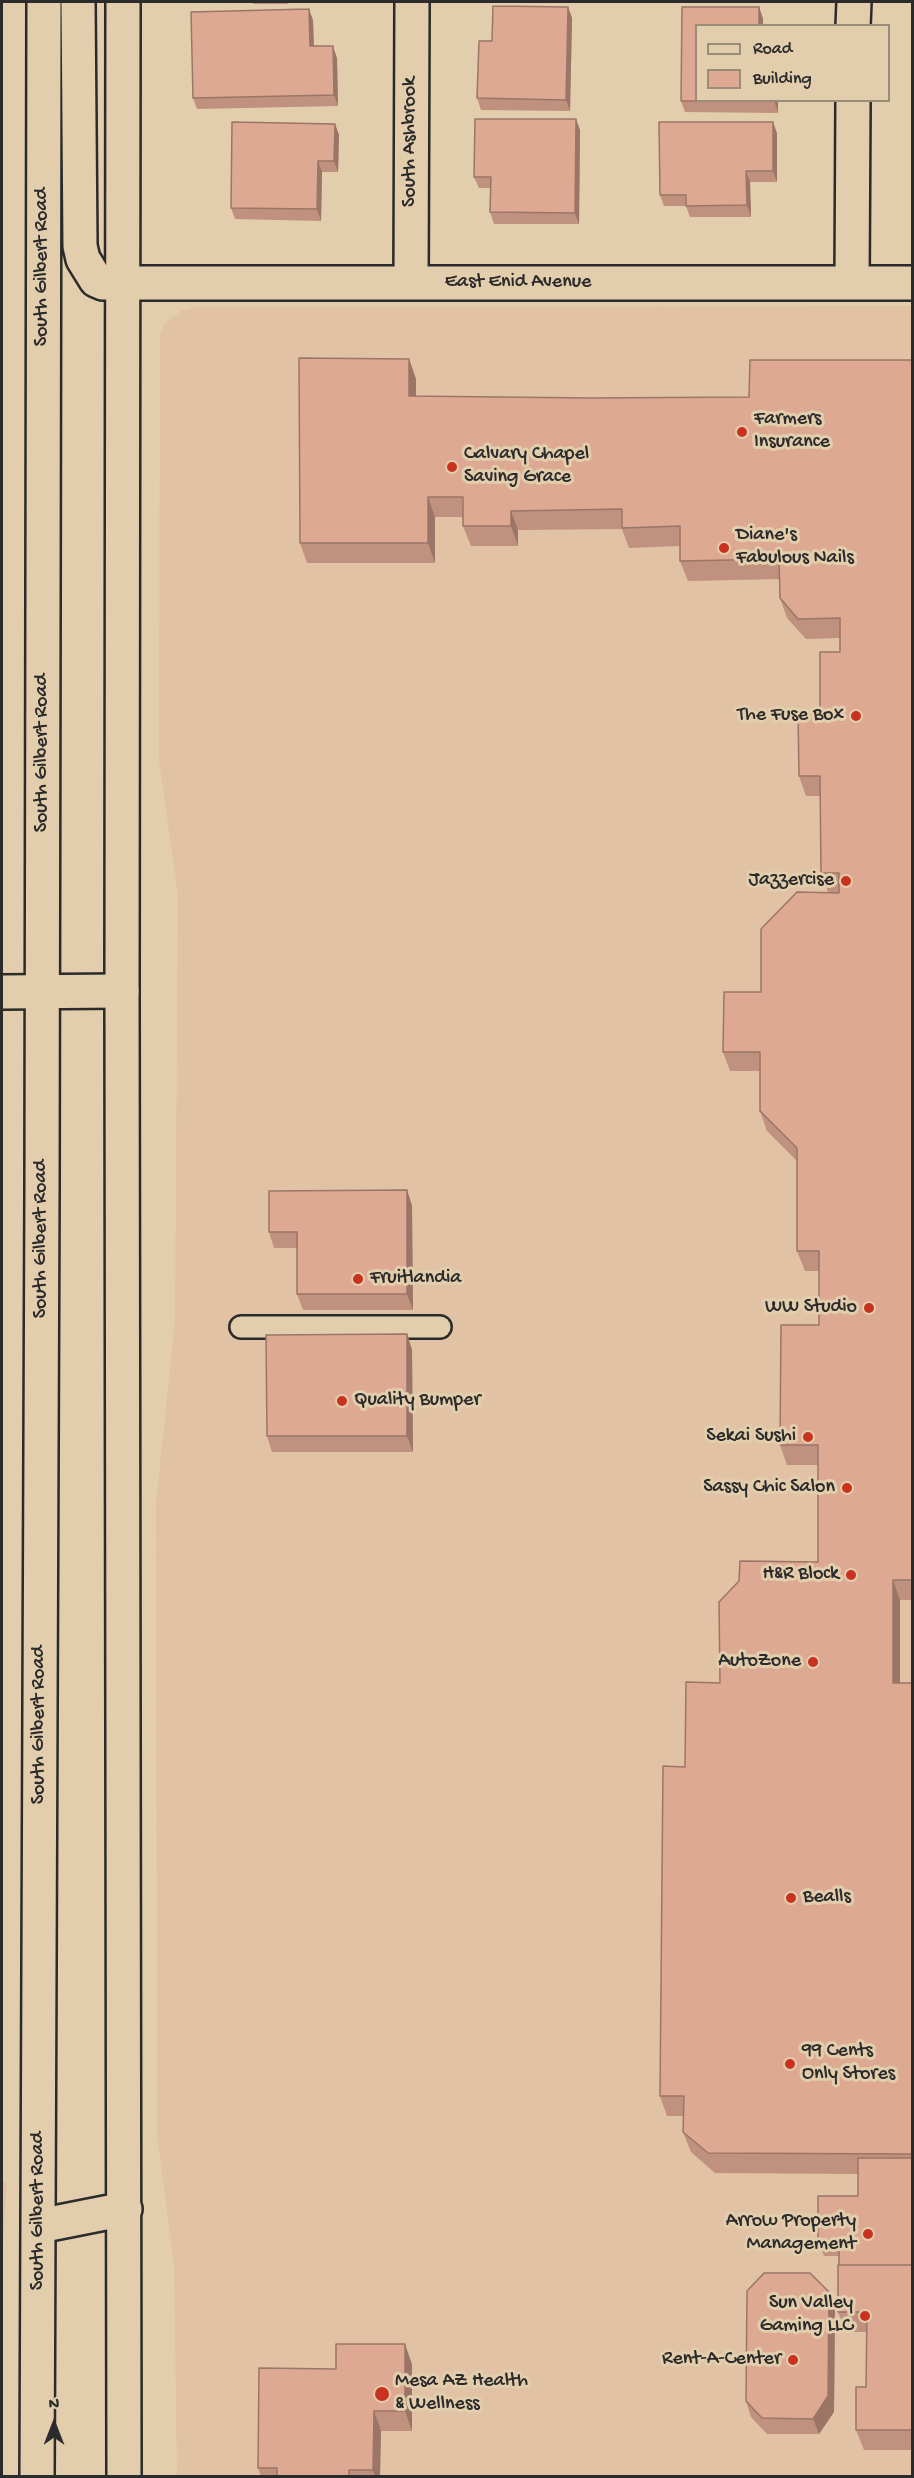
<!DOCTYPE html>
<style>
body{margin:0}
#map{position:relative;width:914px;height:2478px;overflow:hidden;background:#e2cdac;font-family:"Gochi Hand",sans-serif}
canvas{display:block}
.frame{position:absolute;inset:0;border:3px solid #2b2b2b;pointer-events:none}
.legend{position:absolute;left:695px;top:24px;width:195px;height:78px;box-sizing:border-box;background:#e2cdac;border:2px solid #998c78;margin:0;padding:8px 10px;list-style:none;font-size:18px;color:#2b2b2b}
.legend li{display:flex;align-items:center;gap:12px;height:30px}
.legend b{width:30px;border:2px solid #998c78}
.north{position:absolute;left:24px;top:2394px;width:60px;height:60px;-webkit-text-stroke:4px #e2cdac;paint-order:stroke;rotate:0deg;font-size:16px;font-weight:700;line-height:24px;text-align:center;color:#2b2b2b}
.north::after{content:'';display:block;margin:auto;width:21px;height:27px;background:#2b2b2b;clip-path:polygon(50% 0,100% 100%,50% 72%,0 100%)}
</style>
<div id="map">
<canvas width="914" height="2478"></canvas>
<div class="frame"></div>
<ul class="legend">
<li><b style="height:8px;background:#e2cdac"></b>Road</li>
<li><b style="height:16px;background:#dea993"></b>Building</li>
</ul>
<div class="north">N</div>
</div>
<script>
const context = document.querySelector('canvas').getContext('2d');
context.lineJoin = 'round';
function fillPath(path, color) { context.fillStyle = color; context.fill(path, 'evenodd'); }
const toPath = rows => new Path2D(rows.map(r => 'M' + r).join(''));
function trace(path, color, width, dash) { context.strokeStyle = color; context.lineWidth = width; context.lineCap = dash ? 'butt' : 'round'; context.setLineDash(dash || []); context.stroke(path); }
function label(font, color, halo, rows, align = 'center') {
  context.font = font + ' "Gochi Hand",sans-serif'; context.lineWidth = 6; context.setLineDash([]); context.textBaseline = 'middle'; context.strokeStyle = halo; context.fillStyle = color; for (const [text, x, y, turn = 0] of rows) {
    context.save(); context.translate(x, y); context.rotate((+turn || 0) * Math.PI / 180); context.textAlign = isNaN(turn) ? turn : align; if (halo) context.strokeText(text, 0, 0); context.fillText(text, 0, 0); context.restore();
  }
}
const built = toPath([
 [912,306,912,2476,177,2476,174,2265,157,2136,156,1503,175,1320,178,895,159,761,160,332,167,321,181,311,195,307],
 [2,2182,7,2182,2,2264]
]);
const lane = toPath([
 [241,1327,440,1327]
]);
const street = toPath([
 [853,26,854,2],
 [123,283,912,283],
 [411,283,412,2],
 [852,283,853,100],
 [2,992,122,991]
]);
const primary = toPath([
 [78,2,80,246,83,259,96,280,103,283,123,283],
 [123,2,122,991,124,2476],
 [39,2226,125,2209],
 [37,2476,42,1190,44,2]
]);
const wall = toPath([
 [252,2,288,2,288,4,253,4],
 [568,7,572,18,570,111,481,110,477,98,492,41],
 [682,7,759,7,763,19,763,26,696,26,696,100,778,100,778,113,685,112,681,101],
 [313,20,314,46,337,58,338,106,197,109,193,98],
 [335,124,339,135,338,172,322,172,321,221,235,219,231,208],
 [580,130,579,224,494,224,490,212,490,188,479,188,474,177],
 [777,133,777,182,750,182,751,217,690,217,686,206,664,206,660,195],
 [409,359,416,379,416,396,589,398,749,397,912,360,912,1600,900,1600,900,1683,912,1683,912,2450,864,2450,856,2430,866,2387,866,2332,846,2332,838,2312,839,2256,824,2256,818,2240,858,2196,858,2174,715,2173,691,2152,683,2132,684,2116,667,2116,660,2096,685,1767,720,1683,818,1562,818,1465,787,1465,780,1445,819,1325,819,1271,805,1271,797,1251,797,1161,767,1131,760,1111,760,1071,730,1071,723,1052,761,992,828,892,821,873,820,796,806,796,799,776,840,652,840,638,806,639,787,618,780,598,780,579,688,581,680,561,680,546,629,548,622,529,518,530,518,546,471,546,463,526,463,517,435,517,435,563,307,563,300,543],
 [407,1190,412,1206,413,1310,303,1310,297,1294,297,1248,274,1248,269,1232],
 [407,1334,412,1350,413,1452,272,1452,267,1436],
 [829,2292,835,2308,834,2412,819,2434,767,2434,751,2417,746,2401],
 [412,2364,412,2431,381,2431,380,2476,261,2476,258,2468,336,2369]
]);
const shadedWall = toPath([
 [568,7,572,18,570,111,566,100],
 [759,7,763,19,763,26,759,26],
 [309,9,313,20,314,58,310,46],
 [333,46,337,58,338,106,334,95],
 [774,100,778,100,778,113],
 [576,119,580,130,579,224,575,213],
 [773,122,777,133,777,182,773,171],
 [335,124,339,135,338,172,334,161],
 [318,161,322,172,321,221,317,209],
 [746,171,750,182,751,217,747,205],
 [409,359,416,379,416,416,409,396],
 [428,497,435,517,435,563,428,543],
 [511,511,518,530,518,546,511,526],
 [407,1190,412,1206,413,1310,407,1294],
 [407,1334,412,1350,413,1452,407,1436],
 [893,1580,900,1600,900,1703,893,1683],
 [829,2292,835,2308,834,2412,819,2434,813,2419],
 [405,2344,412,2364,412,2431,405,2411],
 [374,2411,381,2431,380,2476,375,2476,373,2470]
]);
const building = toPath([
 [493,6,568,7,566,100,477,98,479,41,492,41,493,6],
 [682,7,759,7,759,26,696,26,696,100,774,100,774,101,681,101,682,7],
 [309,9,310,46,333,46,334,95,193,98,191,12,309,9],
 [475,119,576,119,575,213,490,212,491,177,474,177,475,119],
 [232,122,335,124,334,161,318,161,317,209,231,208,232,122],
 [659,122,773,122,773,171,746,171,747,205,686,206,686,195,660,195,659,122],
 [299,358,409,359,409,396,589,398,749,397,750,360,912,360,912,1580,893,1580,893,1683,912,1683,912,2154,708,2153,683,2132,684,2096,660,2096,663,1766,685,1767,686,1682,720,1683,719,1602,739,1581,740,1561,818,1562,818,1445,780,1445,781,1325,819,1325,819,1251,797,1251,797,1148,760,1111,760,1052,723,1052,724,992,761,992,761,929,797,892,839,893,839,873,821,873,820,776,799,776,798,713,820,712,820,652,840,652,840,618,798,619,780,598,779,559,680,561,680,526,622,528,622,509,511,511,511,526,463,526,463,497,428,497,428,543,300,543,299,358],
 [407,1190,407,1294,297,1294,297,1232,269,1232,269,1191,407,1190],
 [407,1334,407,1436,267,1436,266,1335,407,1334],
 [858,2158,912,2158,912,2265,839,2265,839,2240,818,2240,818,2196,858,2196,858,2158],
 [838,2265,912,2265,912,2430,856,2430,856,2387,866,2387,867,2312,838,2312,838,2265],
 [764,2273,810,2273,829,2292,828,2396,813,2419,762,2418,746,2401,747,2291,764,2273],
 [336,2344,405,2344,405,2411,374,2411,373,2470,349,2470,349,2476,277,2476,277,2468,258,2468,259,2368,336,2369,336,2344]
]);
const markers = [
 [742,432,6,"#c8321e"],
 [452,467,6,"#c8321e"],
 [724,548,6,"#c8321e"],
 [856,716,6,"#c8321e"],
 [846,881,6,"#c8321e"],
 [358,1279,6,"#c8321e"],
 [869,1308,6,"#c8321e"],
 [342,1401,6,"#c8321e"],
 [808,1437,6,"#c8321e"],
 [847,1488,6,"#c8321e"],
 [851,1575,6,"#c8321e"],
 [813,1662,6,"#c8321e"],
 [791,1898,6,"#c8321e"],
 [790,2064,6,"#c8321e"],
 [868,2234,6,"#c8321e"],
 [865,2316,6,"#c8321e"],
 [793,2360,6,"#c8321e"],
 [382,2394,8,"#c8321e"]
];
const streetNames = [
 ["South Ashbrook",411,142,-90],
 ["South Gilbert Road",43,267,-90],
 ["East Enid Avenue",518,283],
 ["South Gilbert Road",43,753,-90],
 ["South Gilbert Road",42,1239,-90],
 ["South Gilbert Road",40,1725,-90],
 ["South Gilbert Road",39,2211,-90]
];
const poiNames = [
 ["Farmers",754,420,"left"],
 ["Insurance",754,443,"left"],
 ["Calvary Chapel",464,455,"left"],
 ["Saving Grace",464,478,"left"],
 ["Diane's",736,536,"left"],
 ["Fabulous Nails",736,559,"left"],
 ["The Fuse Box",844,716],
 ["Jazzercise",834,881],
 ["Fruitlandia",370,1279,"left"],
 ["WW Studio",857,1308],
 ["Quality Bumper",354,1401,"left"],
 ["Sekai Sushi",796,1437],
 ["Sassy Chic Salon",835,1488],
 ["H&R Block",839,1575],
 ["AutoZone",801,1662],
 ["Bealls",803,1898,"left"],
 ["99 Cents",802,2052,"left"],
 ["Only Stores",802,2075,"left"],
 ["Arrow Property",856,2222],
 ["Management",856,2245],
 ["Sun Valley",853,2304],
 ["Gaming LLC",853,2327],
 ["Rent-A-Center",781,2360],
 ["Mesa AZ Health",395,2382,"left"],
 ["& Wellness",395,2405,"left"]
];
fillPath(built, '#e1c2a4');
trace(lane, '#2b2b2b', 26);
trace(street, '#2b2b2b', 38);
trace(primary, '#2b2b2b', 38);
trace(lane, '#e2cdac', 21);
trace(street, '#e2cdac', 33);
trace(primary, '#e2cdac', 33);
fillPath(wall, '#bf917e');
fillPath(shadedWall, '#9b7667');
fillPath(building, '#dea993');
trace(building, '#9b7667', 1.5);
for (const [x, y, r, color] of markers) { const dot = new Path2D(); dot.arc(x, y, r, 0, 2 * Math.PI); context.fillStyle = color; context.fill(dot); trace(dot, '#e2cdac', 2); }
label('20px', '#2b2b2b', '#e2cdac', streetNames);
label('20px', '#2b2b2b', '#e2cdac', poiNames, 'right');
</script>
